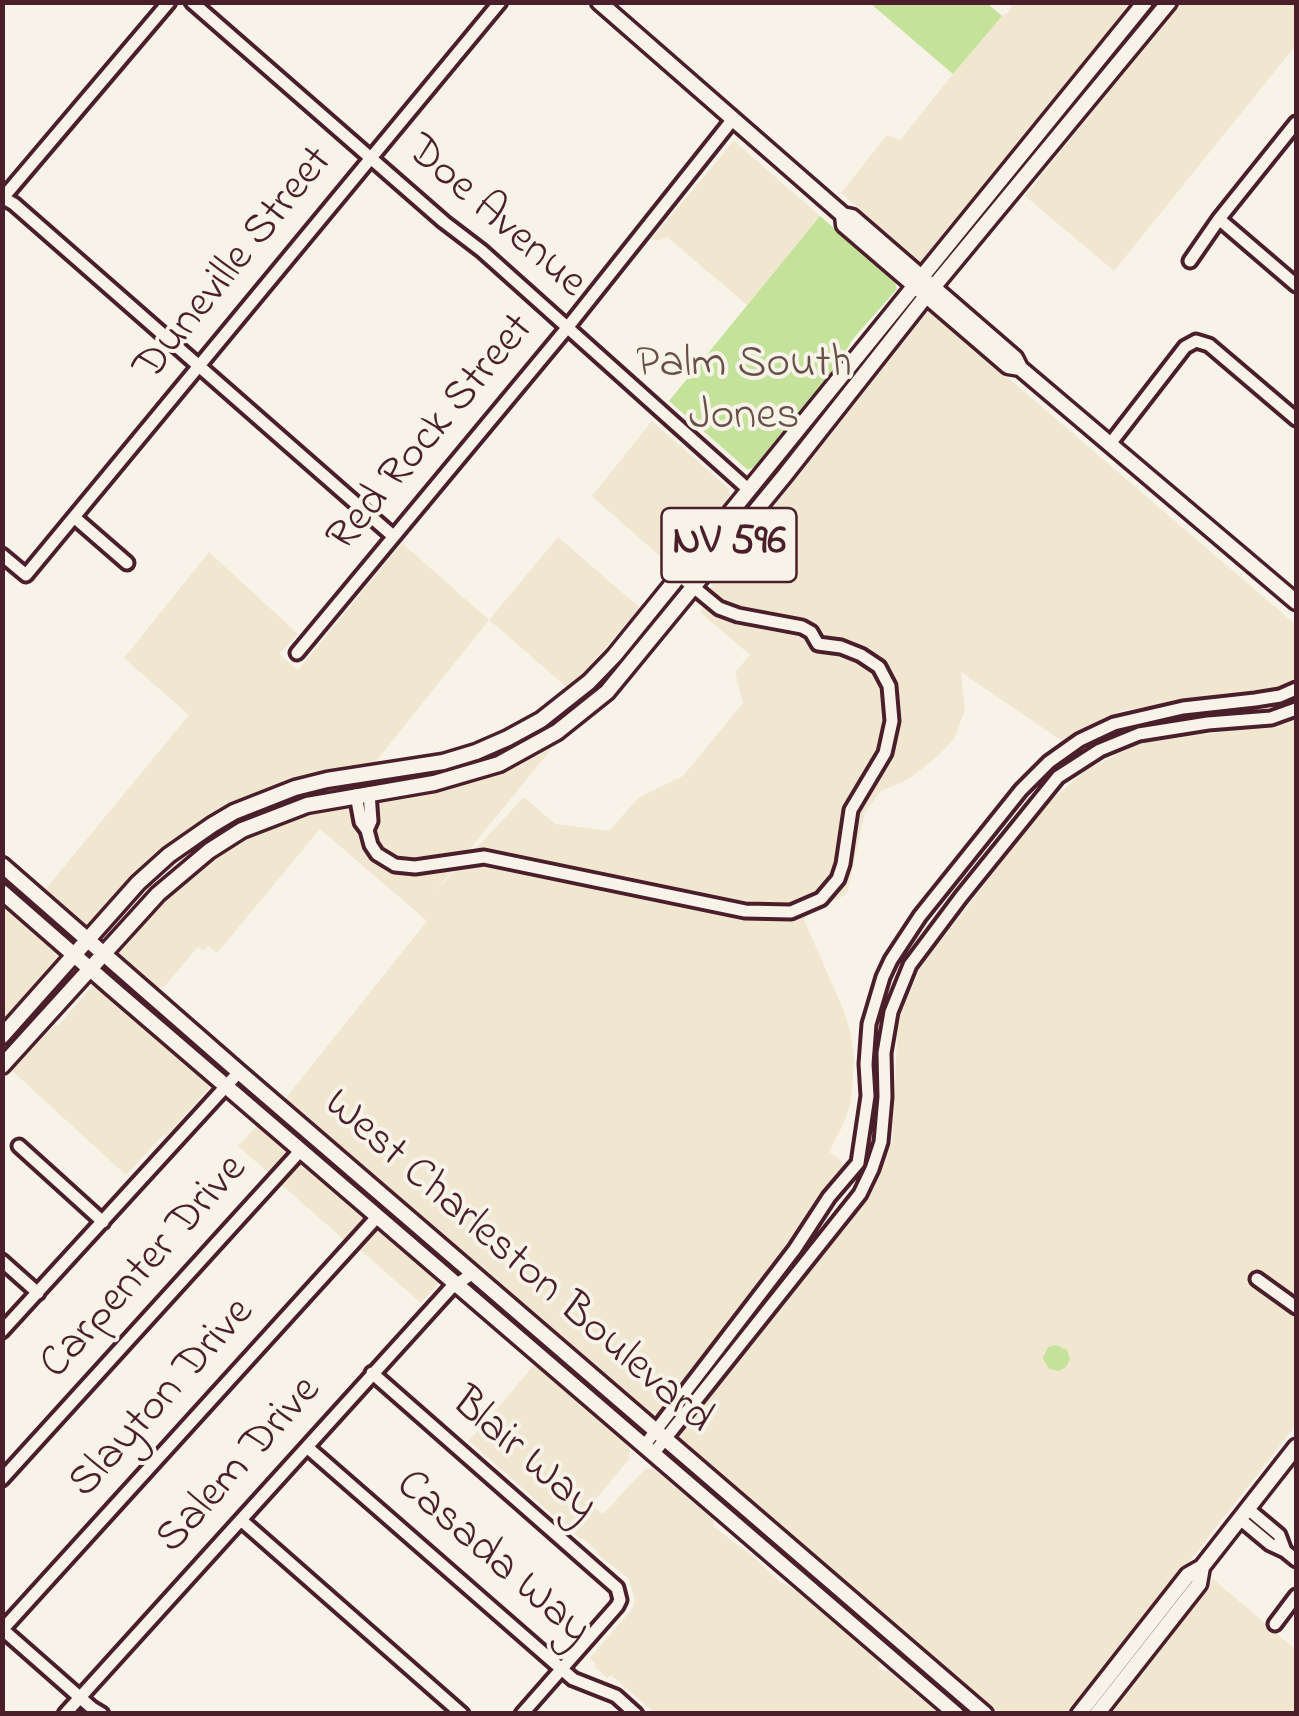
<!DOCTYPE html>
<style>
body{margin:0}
#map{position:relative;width:1299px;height:1716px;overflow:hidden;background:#f7f3e8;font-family:"Indie Flower",sans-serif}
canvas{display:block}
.frame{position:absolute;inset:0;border:5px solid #4a1f2b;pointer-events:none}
</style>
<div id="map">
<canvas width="1299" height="1716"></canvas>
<div class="frame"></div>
</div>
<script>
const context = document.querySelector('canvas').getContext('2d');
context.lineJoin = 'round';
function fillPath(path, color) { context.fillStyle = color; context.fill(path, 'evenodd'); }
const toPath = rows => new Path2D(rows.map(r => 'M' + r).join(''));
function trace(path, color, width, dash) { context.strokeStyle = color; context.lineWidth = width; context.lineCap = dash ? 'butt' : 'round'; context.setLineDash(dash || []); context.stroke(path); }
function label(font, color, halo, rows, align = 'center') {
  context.font = font + ' "Indie Flower",sans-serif'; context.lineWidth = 8; context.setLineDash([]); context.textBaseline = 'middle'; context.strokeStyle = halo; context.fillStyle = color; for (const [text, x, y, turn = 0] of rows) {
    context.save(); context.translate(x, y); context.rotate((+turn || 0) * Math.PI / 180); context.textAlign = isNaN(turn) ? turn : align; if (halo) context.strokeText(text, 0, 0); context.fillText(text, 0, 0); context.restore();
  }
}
const built = toPath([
 [1013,3,1132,3,920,262,841,193,887,135,900,140,953,74,1002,16,1008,13],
 [1180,3,1296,3,1296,45,1114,271,1025,196],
 [734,141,820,216,747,305,667,237,656,241,652,238],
 [929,310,1296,625,1296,682,1271,690,1122,710,1062,741,961,672,965,710,954,739,939,755,909,779,881,791,865,812,847,894,827,904,808,908,804,920,844,1011,851,1035,854,1060,851,1102,843,1125,829,1152,841,1160,843,1167,800,1232,665,1413,653,1415,285,1099,427,921,320,829,217,953,208,946,203,951,198,947,164,987,148,989,105,954,209,851,296,808,305,816,335,809,446,791,519,766,553,747,433,894,524,797,555,824,609,831,638,798,683,776,743,703,735,672,750,655,701,613,707,592],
 [652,421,728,488,730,494,730,497,673,568,592,496],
 [558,537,640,608,569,689,489,620,365,775,295,788,200,833,89,939,39,897,189,715,124,658,209,552,298,634,279,654,298,670,402,543,489,620],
 [1296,718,1296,1425,1071,1713,999,1713,682,1442,682,1431,803,1278,825,1254,829,1245,840,1232,843,1232,863,1203,892,1142,898,1019,921,967,1045,806,1086,770,1140,743,1243,729,1268,728],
 [3,892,74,955,3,1030],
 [93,985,211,1086,166,1136,163,1135,126,1175,11,1070,54,1026,59,1025],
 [257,1126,439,1283,421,1303,360,1250,344,1240,238,1146],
 [535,1364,629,1447,630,1452,628,1456,630,1458,591,1505,603,1514,645,1469,654,1469,714,1520,714,1527,754,1557,780,1582,796,1590,876,1659,880,1665,878,1667,884,1673,888,1670,939,1713,655,1713,611,1675,607,1678,594,1666,596,1664,590,1658,632,1609,635,1599,628,1578,596,1553,597,1551,582,1538,580,1539,469,1441],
 [1213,1579,1296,1650,1296,1713,1108,1713]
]);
const green = toPath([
 [870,3,987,3,1002,16,953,74],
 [820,216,894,280,897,289,852,340,840,361,754,467,748,470,669,401],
 [1056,1345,1067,1350,1070,1359,1066,1367,1058,1371,1049,1369,1043,1358,1048,1347]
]);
const minor = toPath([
 [192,2,444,222,482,251,749,490],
 [2,197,14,204,393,536],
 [2,199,169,2],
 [1219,219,1296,285],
 [1190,261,1219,219,1296,123],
 [1110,444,1185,347,1196,341,1209,345,1296,419],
 [74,517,127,563],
 [2,555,26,575,500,2],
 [297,653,567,328,733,119],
 [356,795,361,822,367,830,371,845,377,854,395,865,415,867,484,857,745,911,791,912,821,899,838,879,843,864,851,810,885,753,892,721,889,686,879,667,861,655,841,647,818,644,811,632,802,627,738,615,719,608,679,575],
 [367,830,371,821,369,793],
 [19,1146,103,1222],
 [2,1261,38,1293],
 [1257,1279,1296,1307],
 [2,1331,239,1072],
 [372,1373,617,1588,620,1600,617,1606,522,1714],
 [644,1446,795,1249,829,1197,858,1163,868,1096,866,1064,869,1024,883,977,891,960,920,916,1021,790,1049,762,1080,740,1114,724,1183,708,1255,700,1280,696,1296,689],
 [307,1447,573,1679,616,1696,636,1714],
 [653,1454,860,1194,872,1169,881,1142,885,1097,884,1053,891,1012,910,965,961,897,1058,777,1100,750,1139,734,1208,723,1271,718,1296,709],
 [2,1479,301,1150],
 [1248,1509,1279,1535,1285,1551],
 [1240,1519,1270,1544,1285,1551,1296,1560],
 [241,1520,462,1714],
 [1275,1624,1296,1596],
 [2,1629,92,1708,102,1714],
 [2,1630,378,1216],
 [65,1714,450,1289,473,1273]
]);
const major = toPath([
 [599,2,843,215,852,217,993,339,1015,358,1020,368,1296,602],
 [843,215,844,225,1008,366,1020,368],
 [2,865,239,1072,985,1714],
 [2,892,113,989,956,1714],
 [2,1036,138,883,169,855,212,825,234,812,295,788,327,780,443,762,476,752,508,738,541,720,589,682,614,656,1145,2],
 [2,1066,158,894,209,851,242,830,307,805,434,783,499,764,557,732,607,692,785,475,926,296,1169,2],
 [1079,1714,1188,1575,1202,1567,1296,1447],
 [1097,1714,1199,1584,1202,1567]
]);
const shields = [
 [729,545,135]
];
const shieldNames = [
 ["NV 596",729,545]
];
const streetNames = [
 ["Doe Avenue",494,219,41],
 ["Duneville Street",236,266,-51],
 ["Red Rock Street",433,435,-50],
 ["West Charleston Boulevard",516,1264,41],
 ["Carpenter Drive",146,1269,-48],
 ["Slayton Drive",164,1400,-48],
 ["Blair Way",522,1457,41],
 ["Salem Drive",241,1467,-48],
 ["Casada Way",491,1560,41]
];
const parkNames = [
 ["Palm South",744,368],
 ["Jones",744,420]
];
fillPath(built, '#f1e7d1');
fillPath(green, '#c4e29a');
trace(minor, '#4a1f2b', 19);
trace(major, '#4a1f2b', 21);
trace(minor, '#f7f3e8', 11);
trace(major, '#f7f3e8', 14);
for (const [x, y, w] of shields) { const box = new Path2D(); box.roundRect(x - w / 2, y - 37, w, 74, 8); context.fillStyle = '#f7f3e8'; context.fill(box); trace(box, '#4a1f2b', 2.5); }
label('bold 42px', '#4a1f2b', null, shieldNames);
label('45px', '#4a1f2b', '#f7f3e8', streetNames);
label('45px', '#685047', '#f7f3e8', parkNames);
</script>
